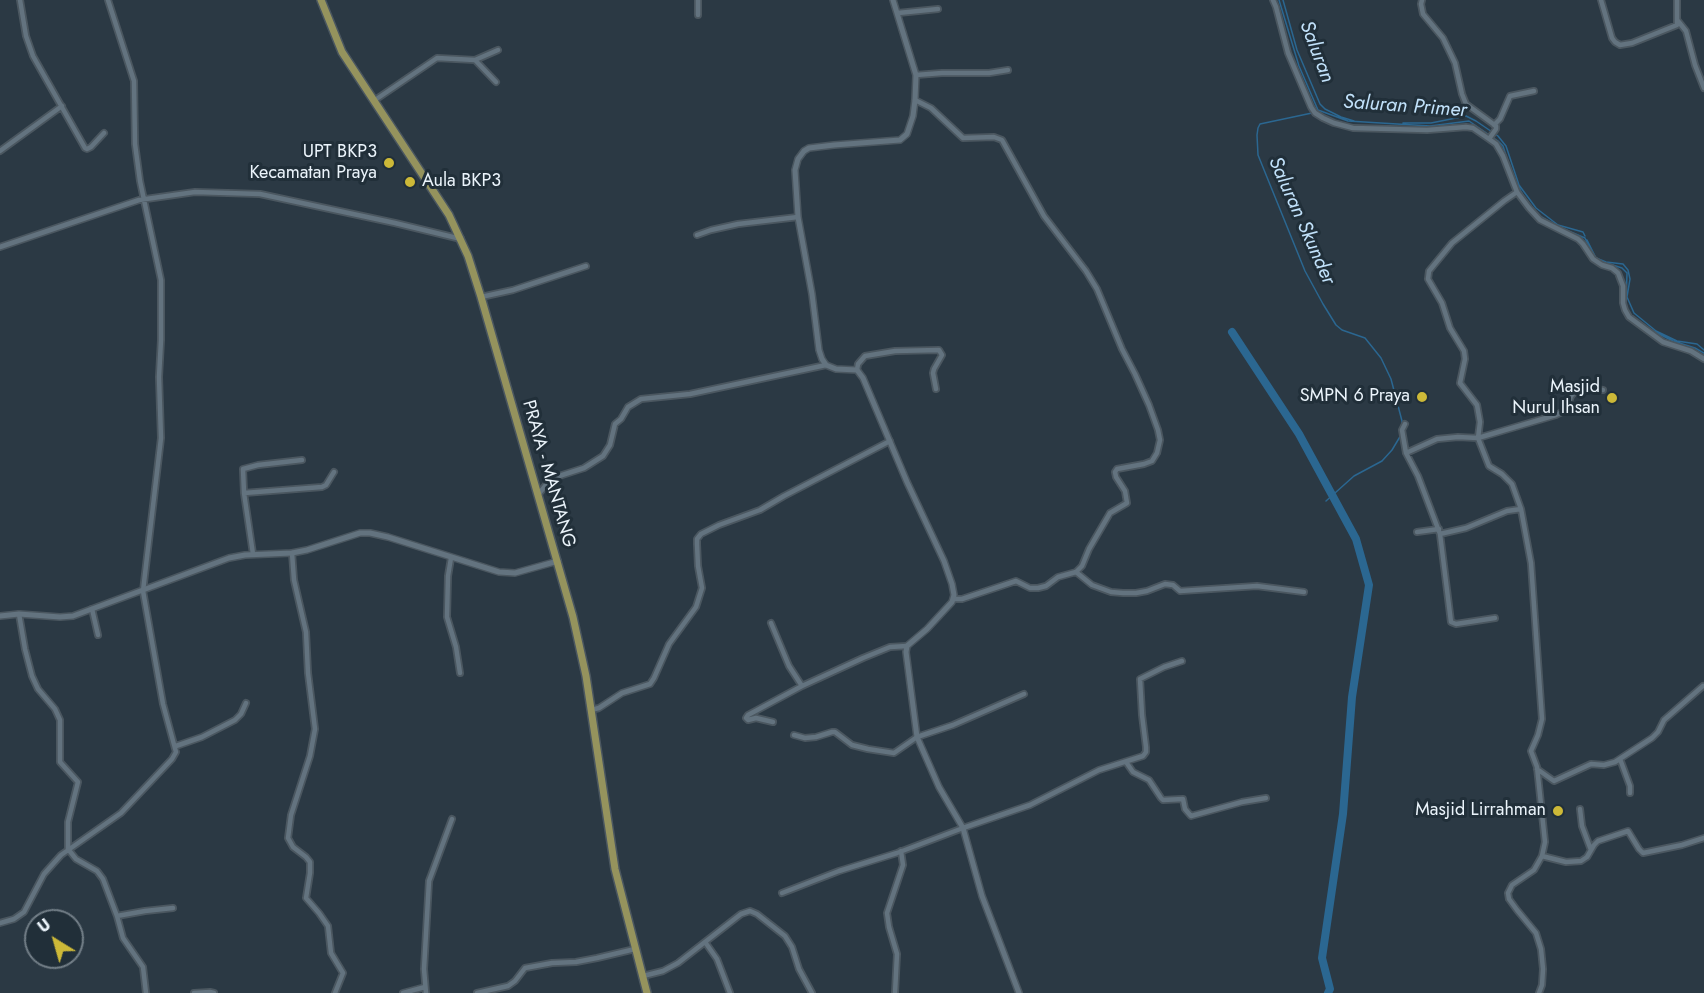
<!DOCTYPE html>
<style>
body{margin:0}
#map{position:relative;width:1704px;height:993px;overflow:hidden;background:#2b3944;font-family:Jost,sans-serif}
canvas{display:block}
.north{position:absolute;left:24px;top:909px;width:60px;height:60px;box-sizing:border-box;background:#212f39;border:2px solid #727e87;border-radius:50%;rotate:323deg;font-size:16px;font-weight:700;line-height:24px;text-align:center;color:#ebf4fb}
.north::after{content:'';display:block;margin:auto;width:21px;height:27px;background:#cdb938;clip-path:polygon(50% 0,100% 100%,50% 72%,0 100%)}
</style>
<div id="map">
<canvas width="1704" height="993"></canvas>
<div class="north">U</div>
</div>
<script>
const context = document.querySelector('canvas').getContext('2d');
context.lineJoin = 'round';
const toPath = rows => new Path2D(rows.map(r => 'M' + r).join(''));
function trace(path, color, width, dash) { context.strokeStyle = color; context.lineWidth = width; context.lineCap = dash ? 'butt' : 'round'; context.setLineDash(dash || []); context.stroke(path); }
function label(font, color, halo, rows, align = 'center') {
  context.font = font + ' Jost,sans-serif'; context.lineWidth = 6; context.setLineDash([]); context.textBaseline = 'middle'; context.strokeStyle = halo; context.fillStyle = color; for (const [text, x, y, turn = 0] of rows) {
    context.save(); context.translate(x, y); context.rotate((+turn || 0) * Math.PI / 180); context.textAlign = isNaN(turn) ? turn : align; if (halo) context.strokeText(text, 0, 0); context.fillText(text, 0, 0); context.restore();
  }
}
const stream = toPath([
 [1279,0,1299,66,1318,110,1348,121,1430,126,1469,121,1498,141,1503,146,1510,168],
 [1283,0,1297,50,1320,104,1325,109,1341,117,1354,121],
 [1312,113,1260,124,1258,128,1257,135,1258,155,1305,271,1323,304,1336,325,1342,330,1365,338,1381,358,1391,379,1402,421,1402,427],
 [1403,123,1431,123,1466,116,1476,121,1498,136,1506,146,1519,185,1536,208,1558,225,1583,232,1585,236],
 [1514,178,1524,197],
 [1538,215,1559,227,1585,238,1591,251],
 [1587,240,1596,258,1606,262,1623,264,1628,270,1630,279,1627,297,1634,313,1656,331,1677,341,1697,344,1704,350],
 [1600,261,1622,268,1627,273,1626,304],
 [1651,330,1673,341,1695,348,1704,353],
 [1326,501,1354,476,1382,461,1392,450,1401,435]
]);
const river = toPath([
 [1232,332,1299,434,1356,539,1369,585,1352,697,1343,814,1322,958,1330,989,1328,993]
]);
const minor = toPath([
 [20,0,26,36,33,56,85,148,87,149,91,147,104,133],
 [1273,0,1276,7,1288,53,1311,107,1315,113,1323,118,1334,123,1353,128,1427,130,1466,127,1473,128,1489,139],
 [1422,0,1421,4,1423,14,1443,38,1455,63,1462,94,1466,104,1496,126,1496,129,1489,139,1496,144,1503,156,1517,192],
 [1601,0,1612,38,1615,42,1620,45,1632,43,1677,25,1677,0],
 [898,13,938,9],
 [698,15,698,0],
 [1678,21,1686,31,1695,65,1704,88],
 [475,60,498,50],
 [916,75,942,73,989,73,1008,70],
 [375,100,437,58,475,60,496,82],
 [915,100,931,108,963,138,994,137,1002,140,1044,216,1086,271,1097,289,1122,349,1135,374,1149,405,1158,430,1160,440,1157,453,1152,461,1144,464,1117,469,1115,472,1116,477,1125,491,1127,503,1110,513,1089,549,1082,566,1076,572,1058,577,1046,586,1038,588,1030,588,1016,581,962,599,954,599],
 [1494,125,1500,119,1510,96,1534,91],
 [0,151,62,106],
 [697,235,711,230,738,224,798,217],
 [0,247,139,200,195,192,260,194,395,223,461,239],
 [481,297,513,290,586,266],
 [857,370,858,364,865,356,895,351,939,350,942,355,934,369,933,373,936,389],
 [1405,424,1402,430,1406,453,1418,476,1440,534,1466,528,1507,511,1521,509],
 [1406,453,1437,439,1458,437,1478,438,1556,415,1564,411,1568,405,1571,396,1578,389,1582,387,1603,390],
 [244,493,322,487,326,485,334,472],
 [538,495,549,481,556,477,584,468,603,456,610,445,615,424,621,419,628,407,641,399,690,394,826,365],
 [1417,532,1439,529],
 [1440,534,1451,622,1456,624,1495,618],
 [292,553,294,580,306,632,308,673,315,729,310,756,291,815,288,838,293,847,306,857,310,862,310,873,306,898,319,913,328,926,331,953,343,973,335,993],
 [253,554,244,493,243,469,258,465,302,460],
 [451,558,448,576,447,617,456,647,460,673],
 [1076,572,1092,585,1111,592,1123,593,1136,593,1147,591,1165,584,1173,585,1180,591,1257,586,1304,592],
 [92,609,98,635],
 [19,614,25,649,32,676,38,689,55,709,60,720,60,762,78,782,68,822,68,849,76,859,97,871,103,879,117,916,123,938,143,967,146,993],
 [771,623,789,666,802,686],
 [591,710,599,708,622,693,650,684,654,678,669,644,696,607,702,588,698,566,697,544,697,539,701,534,719,525,760,510,784,496,890,441],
 [773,722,756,718,748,720,746,718,748,715,802,686,863,658,890,647,907,646],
 [794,735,805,738,816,737,832,732,835,732,852,745,868,749,894,753,917,737,953,725,1024,694],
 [176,746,202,737,235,720,241,714,246,703],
 [1620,759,1630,786,1630,793],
 [1126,762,1133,772,1149,780,1161,798,1163,800,1183,799,1185,809,1191,816,1242,802,1266,798],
 [1537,769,1554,781,1591,764,1604,765,1615,762,1652,738,1658,732,1664,720,1703,686],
 [1580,809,1582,826,1591,850],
 [1542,856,1566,862,1581,861,1587,857,1594,845,1598,841,1628,831,1639,849,1643,853,1682,845,1704,838],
 [782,893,839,871,897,853,963,828,1030,805,1099,770,1143,756,1146,752,1146,747,1142,715,1140,679,1164,667,1182,661],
 [117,916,145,911,173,908],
 [0,923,14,919,24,912,44,874,61,855,121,813,172,759,176,752,163,704,143,591,161,438,159,377,161,340,161,280,140,181,135,144,134,81,108,0],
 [705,942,717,959,730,993],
 [643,976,663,971,678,963,741,914,750,911,757,914,785,936,792,947,799,969,812,993],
 [194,993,210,992,214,993],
 [403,993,425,987],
 [426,993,424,969,429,881,452,819],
 [477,993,508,986,515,981,525,968,552,963,576,962,597,958,635,949],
 [895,993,897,954,889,927,887,913,903,865,901,851],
 [1539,993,1542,985,1543,969,1541,949,1536,933,1517,910,1509,899,1508,893,1512,885,1534,870,1542,856,1545,842,1537,767,1531,751,1538,735,1542,719,1531,563,1521,509,1512,484,1502,474,1489,466,1478,438,1480,422,1477,405,1460,383,1465,359,1464,351,1450,328,1442,303,1428,279,1429,271,1452,243,1504,201,1517,192,1529,208,1540,220,1578,239,1583,244,1593,259,1602,265,1612,268,1618,273,1623,286,1623,303,1625,310,1629,317,1663,342,1691,351,1704,359]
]);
const tertiary = toPath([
 [893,0,916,75,915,100,913,116,907,134,900,140,834,145,809,148,804,151,798,159,795,170,798,217,812,294,819,350,822,359,826,365,836,369,857,370,863,378,907,482,944,561,952,584,954,595,952,602,927,629,907,646,906,652,917,737,939,787,963,828,982,896,1019,993],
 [0,616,19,614,60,617,73,616,229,558,245,555,292,553,307,550,360,533,370,533,388,537,499,572,515,573,558,561]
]);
const primary = toPath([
 [321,0,342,52,449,215,468,256,481,297,573,617,586,676,615,869,647,993]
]);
const markers = [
 [389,163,6,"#cdb938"],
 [410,182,6,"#cdb938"],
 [1422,397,6,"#cdb938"],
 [1612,398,6,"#cdb938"],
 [1558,811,6,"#cdb938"]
];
const poiNames = [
 ["UPT BKP3",377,153],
 ["Kecamatan Praya",377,174],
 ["Aula BKP3",422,182,"left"],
 ["Masjid",1600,388],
 ["Nurul Ihsan",1600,409],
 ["SMPN 6 Praya",1410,397],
 ["Masjid Lirrahman",1546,811]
];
const streetNames = [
 ["PRAYA - MANTANG",548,474,74]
];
const waterNames = [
 ["Saluran",1316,52,69],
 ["Saluran Primer",1405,107,4],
 ["Saluran Skunder",1301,221,66]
];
trace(stream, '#2b6791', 1.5);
trace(river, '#2b6791', 8);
trace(minor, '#4b5760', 8);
trace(tertiary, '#4b5760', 8);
trace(primary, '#4b5760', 10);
trace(minor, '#63737f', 4.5);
trace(tertiary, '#63737f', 5);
trace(primary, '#95935d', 7);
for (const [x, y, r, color] of markers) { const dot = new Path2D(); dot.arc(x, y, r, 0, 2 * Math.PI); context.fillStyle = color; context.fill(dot); trace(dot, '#212f39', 2); }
label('18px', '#ebf4fb', '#212f39', poiNames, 'right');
label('18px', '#ebf4fb', '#212f39', streetNames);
label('italic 20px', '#c2e2fb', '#212f39', waterNames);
</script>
